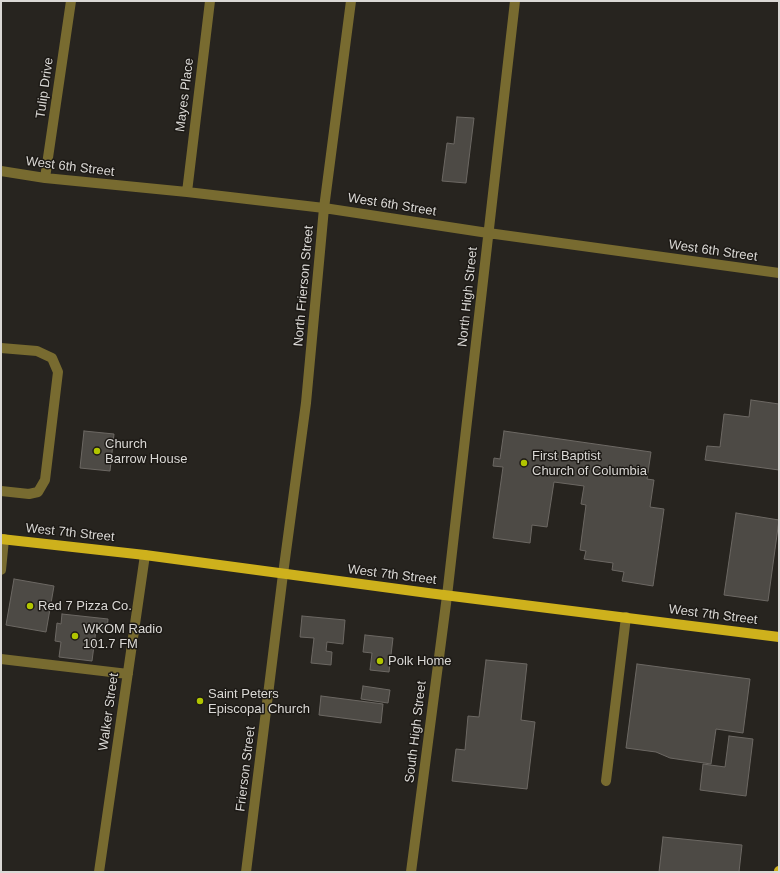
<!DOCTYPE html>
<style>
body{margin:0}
#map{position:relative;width:780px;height:873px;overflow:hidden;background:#27241f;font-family:Helvetica,sans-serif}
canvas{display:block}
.frame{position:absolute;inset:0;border:2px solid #dad8d5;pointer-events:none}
</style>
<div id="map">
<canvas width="780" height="873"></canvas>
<div class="frame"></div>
</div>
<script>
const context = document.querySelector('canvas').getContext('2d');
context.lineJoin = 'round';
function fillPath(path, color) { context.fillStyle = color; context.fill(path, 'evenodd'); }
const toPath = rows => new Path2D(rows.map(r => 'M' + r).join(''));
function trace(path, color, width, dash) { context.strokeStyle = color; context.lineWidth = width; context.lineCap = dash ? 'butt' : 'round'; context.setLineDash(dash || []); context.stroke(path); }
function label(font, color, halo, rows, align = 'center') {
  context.font = font + ' Helvetica,sans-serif'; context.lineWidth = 3; context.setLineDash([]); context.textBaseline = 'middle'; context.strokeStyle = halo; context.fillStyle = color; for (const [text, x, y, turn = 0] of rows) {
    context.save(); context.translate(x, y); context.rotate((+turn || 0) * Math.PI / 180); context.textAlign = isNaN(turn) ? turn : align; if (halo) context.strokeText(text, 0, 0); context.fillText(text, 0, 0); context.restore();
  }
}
const building = toPath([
 [457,117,474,118,466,183,442,181,447,143,454,144,457,117],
 [751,400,779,404,779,470,705,460,707,446,720,447,724,414,749,417,751,400],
 [84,431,114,434,110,471,80,468,84,431],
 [504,431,651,452,647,479,654,480,650,507,664,509,653,586,622,581,624,572,612,570,613,563,584,559,586,551,580,550,586,505,581,504,584,486,554,482,547,527,532,525,530,543,493,538,503,467,493,466,494,458,500,459,504,431],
 [736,513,779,520,768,601,724,595,736,513],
 [14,579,54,586,46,632,6,625,14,579],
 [62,614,108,619,107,631,96,630,92,661,59,657,61,642,55,641,57,623,61,624,62,614],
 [302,616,345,620,343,644,327,642,326,651,332,652,331,665,311,663,314,638,300,637,302,616],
 [365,635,393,638,389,672,370,670,372,653,363,652,365,635],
 [486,660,527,664,521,720,535,722,527,789,452,781,456,749,465,750,468,716,479,717,486,660],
 [637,664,750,679,743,733,716,729,711,764,670,758,656,752,626,748,637,664],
 [363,686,390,690,388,703,361,699,363,686],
 [321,696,383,704,381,723,319,715,321,696],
 [729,736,753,739,746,796,700,790,703,764,725,767,729,736],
 [663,837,742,845,739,872,659,872,663,837]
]);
const minor = toPath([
 [1,171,45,178,187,192,324,208,488,233,779,273],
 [45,178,71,1],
 [187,192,210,1],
 [1,348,37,351,52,358,58,372,45,480,38,492,29,494,1,491],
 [1,570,4,539],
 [1,659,128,674],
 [606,781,626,617],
 [99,872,145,555],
 [246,872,283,574,306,403,324,208,351,1],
 [411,872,447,596,515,1]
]);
const major = toPath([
 [1,539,145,555,428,593,779,637],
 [779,872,779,871]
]);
const markers = [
 [97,451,4,"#b1c500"],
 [524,463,4,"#b1c500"],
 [30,606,4,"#b1c500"],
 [75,636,4,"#b1c500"],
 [380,661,4,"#b1c500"],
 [200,701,4,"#b1c500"]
];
const streetNames = [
 ["Tulip Drive",45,88,-82],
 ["Mayes Place",185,95,-83],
 ["West 6th Street",70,167,7],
 ["West 6th Street",392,205,9],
 ["West 6th Street",713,251,8],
 ["North Frierson Street",304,286,-85],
 ["North High Street",468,297,-84],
 ["West 7th Street",70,533,6],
 ["West 7th Street",392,575,7],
 ["West 7th Street",713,615,7],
 ["Walker Street",109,712,-82],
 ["South High Street",416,732,-83],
 ["Frierson Street",246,769,-83]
];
const poiNames = [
 ["Church",105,444],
 ["Barrow House",105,459],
 ["First Baptist",532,456],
 ["Church of Columbia",532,471],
 ["Red 7 Pizza Co.",38,606],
 ["WKOM Radio",83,629],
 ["101.7 FM",83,644],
 ["Polk Home",388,661],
 ["Saint Peters",208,694],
 ["Episcopal Church",208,709]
];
fillPath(building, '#4d4a45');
trace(building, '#6c6863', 1);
trace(minor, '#786b30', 10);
trace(major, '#ceb11c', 10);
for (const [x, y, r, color] of markers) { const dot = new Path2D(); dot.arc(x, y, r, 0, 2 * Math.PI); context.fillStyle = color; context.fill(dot); trace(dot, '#1d1a16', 1.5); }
label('13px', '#dad8d5', '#1d1a16', streetNames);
label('13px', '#dad8d5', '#1d1a16', poiNames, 'left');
</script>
